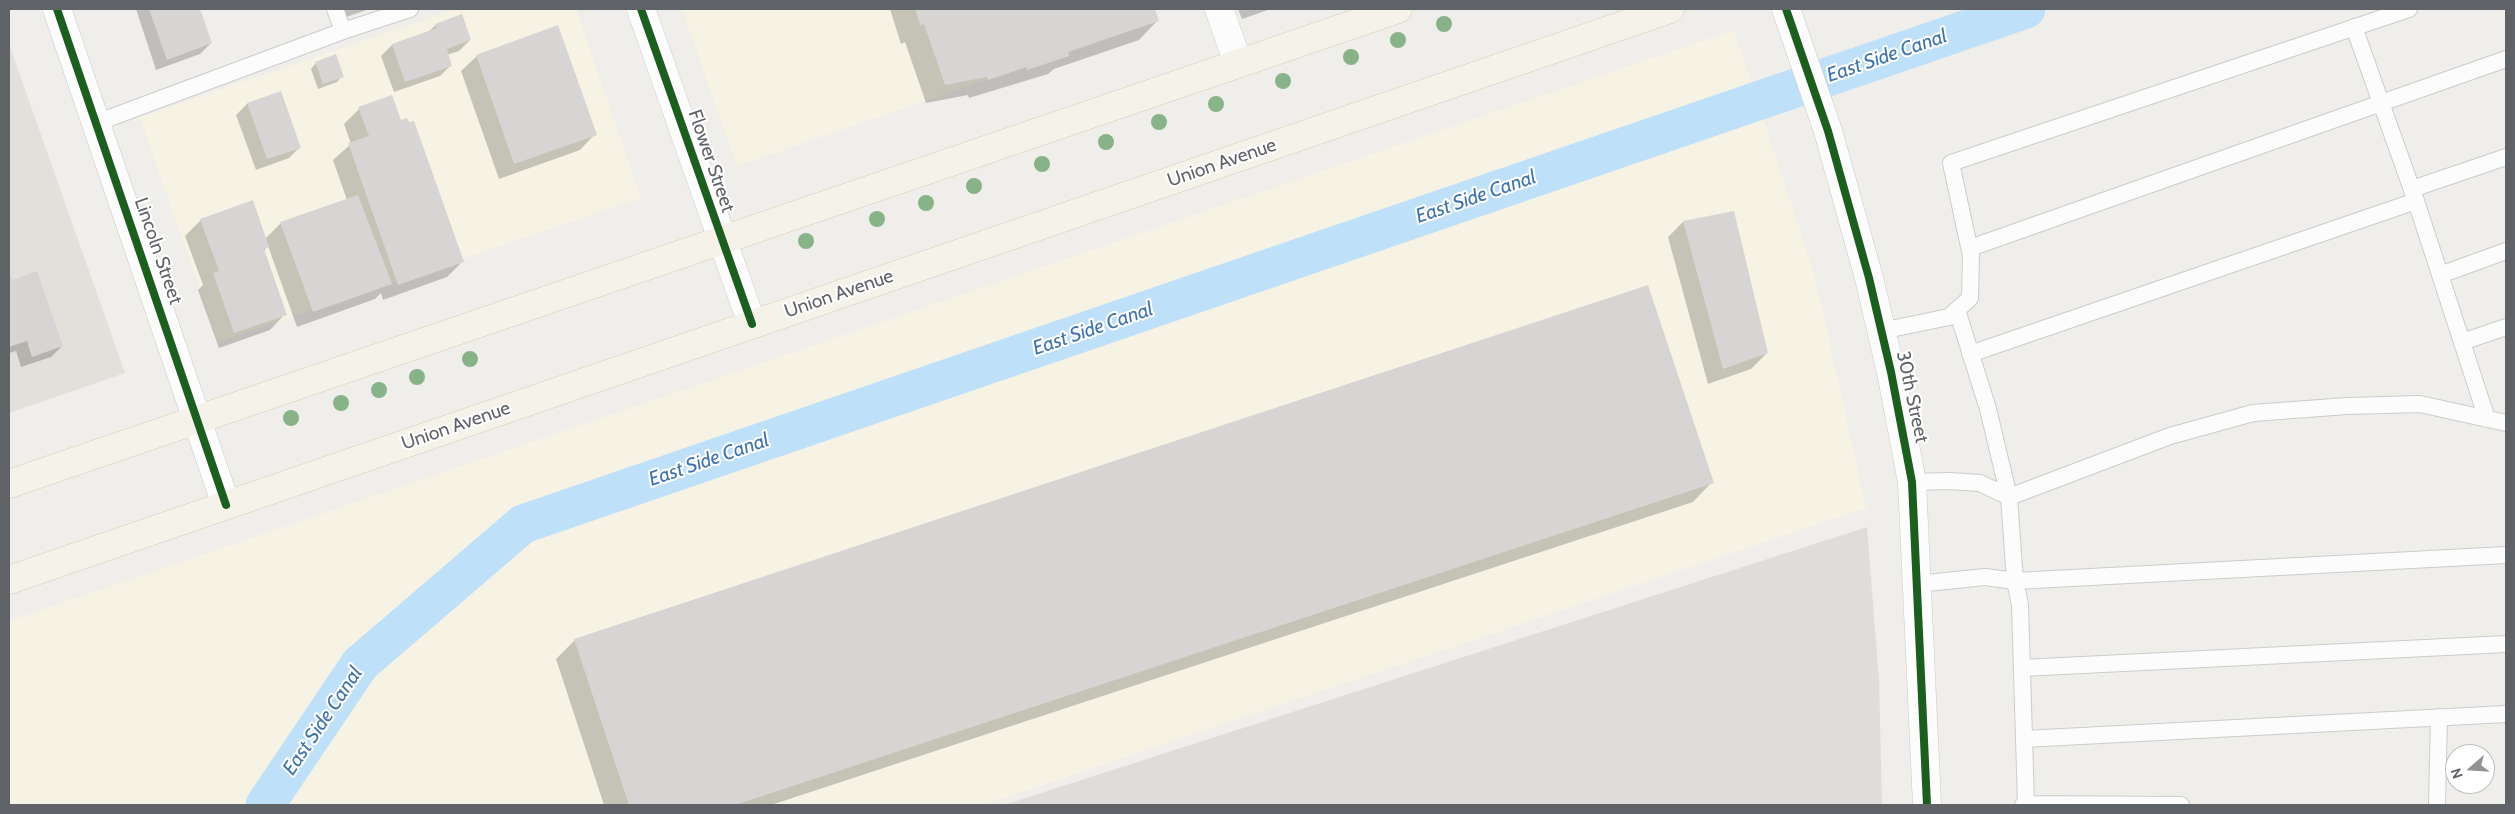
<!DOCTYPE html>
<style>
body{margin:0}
#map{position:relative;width:2515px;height:814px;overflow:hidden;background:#efeeea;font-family:Cabin,sans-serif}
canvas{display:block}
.frame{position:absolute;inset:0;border:10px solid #5f6368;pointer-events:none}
.north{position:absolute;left:2445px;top:744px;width:50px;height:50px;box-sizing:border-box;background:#fff;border:1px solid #bfc1c3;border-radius:50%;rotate:251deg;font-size:14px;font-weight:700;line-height:20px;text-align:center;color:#5f6368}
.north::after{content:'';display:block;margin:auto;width:18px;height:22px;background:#919496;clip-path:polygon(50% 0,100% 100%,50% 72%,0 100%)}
</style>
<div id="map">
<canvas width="2515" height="814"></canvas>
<div class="frame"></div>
<div class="north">N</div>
</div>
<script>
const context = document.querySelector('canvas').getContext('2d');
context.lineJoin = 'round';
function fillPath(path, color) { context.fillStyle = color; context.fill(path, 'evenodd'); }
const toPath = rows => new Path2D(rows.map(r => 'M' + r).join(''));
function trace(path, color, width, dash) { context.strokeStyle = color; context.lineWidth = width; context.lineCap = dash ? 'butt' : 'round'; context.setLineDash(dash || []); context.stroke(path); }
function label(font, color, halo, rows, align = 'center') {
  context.font = font + ' Cabin,sans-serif'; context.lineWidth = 4; context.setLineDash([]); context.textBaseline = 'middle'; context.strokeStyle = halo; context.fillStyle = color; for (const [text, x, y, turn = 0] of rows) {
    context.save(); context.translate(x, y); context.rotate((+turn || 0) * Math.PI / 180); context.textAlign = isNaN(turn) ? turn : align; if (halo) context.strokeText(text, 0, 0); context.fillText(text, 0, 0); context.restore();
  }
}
const commercial = toPath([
 [457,9,576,9,641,198,218,342,140,117],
 [682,9,1155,9,1159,20,737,166],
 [1734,30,1815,276,1866,508,983,805,9,805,9,621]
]);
const industrial = toPath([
 [1867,527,1879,680,1882,805,1004,805]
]);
const education = toPath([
 [9,44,125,373,9,413]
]);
const shadow = toPath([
 [136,9,199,9,211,43,200,54,156,70],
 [344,9,370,9,346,17],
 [890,9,1154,9,1158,20,1139,40,1054,69,1048,74,969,98,968,95,926,103,905,42,901,44],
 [1238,9,1271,9,1242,19],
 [436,25,470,40,459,51,447,55,451,65,440,76,394,92,381,56,392,45,428,32],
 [477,56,595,134,580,150,499,179,461,71],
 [316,63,342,76,337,82,318,89,311,69],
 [280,92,300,147,289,158,256,170,236,115,247,104],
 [359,109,400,121,463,261,447,277,383,300,381,293,375,299,297,327,268,246,263,252,285,314,270,330,219,348,198,290,203,285,185,236,201,220,265,239,281,223,347,200,333,160,351,144,344,124],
 [1683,222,1767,353,1751,369,1708,384,1668,237],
 [9,273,12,281,62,346,51,357,21,367,16,351,9,353],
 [1712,482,1693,502,771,805,604,805,556,659,575,640]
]);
const canal = toPath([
 [265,805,360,664,523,524,2026,9]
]);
const building = toPath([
 [149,9,200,9,212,43,167,60],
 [915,9,1155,9,1159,21,1068,52,1069,56,1027,70,1026,67,988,80,987,77,945,85,924,24,920,25],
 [462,14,471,40,447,49,452,66,405,82,392,44,437,28,435,24],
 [558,25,597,135,514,164,476,55],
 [336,54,344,77,323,84,315,62],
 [281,91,301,148,267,159,247,103],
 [392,95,401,120,407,118,409,122,414,121,464,262,398,285,348,143,369,136,358,107],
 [358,195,392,284,313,312,280,222],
 [253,200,269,247,264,249,287,315,234,333,213,273,219,271,200,219],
 [1734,211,1768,353,1723,369,1683,221],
 [9,270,12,280,37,271,63,346,32,357,27,341,9,347],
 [1648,285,1714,483,735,805,629,805,574,639]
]);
const lane = toPath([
 [335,9,343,31],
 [96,123,343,31,410,9],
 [2412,189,2506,157],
 [2416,201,2487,419],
 [1970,248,2506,59],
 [2440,275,2506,251],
 [1957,310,1988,409,2009,497,2170,436,2253,413,2347,406,2420,404,2506,423],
 [1881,331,1949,317,1970,298,1971,256,1951,163,2409,9],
 [2462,342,2506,327],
 [1970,354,2416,201,2354,27],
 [1912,482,1949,481,1980,483,2009,497,2015,581,2506,555],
 [1917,584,1985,577,2015,581,2020,605,2026,804,2023,805],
 [2022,668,2506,644],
 [2024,739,2506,714],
 [2026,804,2181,805],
 [2437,805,2439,717]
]);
const street = toPath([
 [57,9,226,505],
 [641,9,752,324],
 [1219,9,1238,63]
]);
const secondary = toPath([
 [1786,9,1828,131,1869,278,1891,372,1912,482,1927,805]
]);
const primary = toPath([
 [9,484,1398,9],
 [9,580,1670,9]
]);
const cycleway = toPath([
 [57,9,226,505],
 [641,9,752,324],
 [1786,9,1828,131,1869,278,1891,372,1912,482,1927,805]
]);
const trees = [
 [1444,24],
 [1398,40],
 [1351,57],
 [1283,81],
 [1216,104],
 [1159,122],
 [1106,142],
 [1042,164],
 [974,186],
 [926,203],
 [877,219],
 [806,241],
 [470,359],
 [417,377],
 [379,390],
 [341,403],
 [291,418]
];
const streetNames = [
 ["Flower Street",711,161,71],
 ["Union Avenue",1222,163,-19],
 ["Lincoln Street",158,251,71],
 ["Union Avenue",839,294,-19],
 ["30th Street",1912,397,78],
 ["Union Avenue",456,426,-19]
];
const waterNames = [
 ["East Side Canal",1887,56,-19],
 ["East Side Canal",1476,197,-19],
 ["East Side Canal",1093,329,-19],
 ["East Side Canal",709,460,-19],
 ["East Side Canal",323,721,-56]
];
fillPath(commercial, '#f7f3e4');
fillPath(industrial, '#dfddda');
fillPath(education, '#e2e0da');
fillPath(shadow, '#0003');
trace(canal, '#bfe0f9', 39);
fillPath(building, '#d6d5d3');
trace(lane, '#cbcccc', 18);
trace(street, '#cbcccc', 29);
trace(secondary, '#cacacb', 29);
trace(primary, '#d7ceb8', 29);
trace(lane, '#fdfcfc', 16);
trace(street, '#fdfcfc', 28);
trace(secondary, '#fdfcfc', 28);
trace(primary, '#f4f2e9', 28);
trace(cycleway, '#1b5e20', 8);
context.fillStyle = '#88b388';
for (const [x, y] of trees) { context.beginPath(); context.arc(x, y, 8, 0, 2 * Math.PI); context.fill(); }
label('19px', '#5f6368', '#fff', streetNames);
label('italic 20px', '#4174aa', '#fff', waterNames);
</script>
